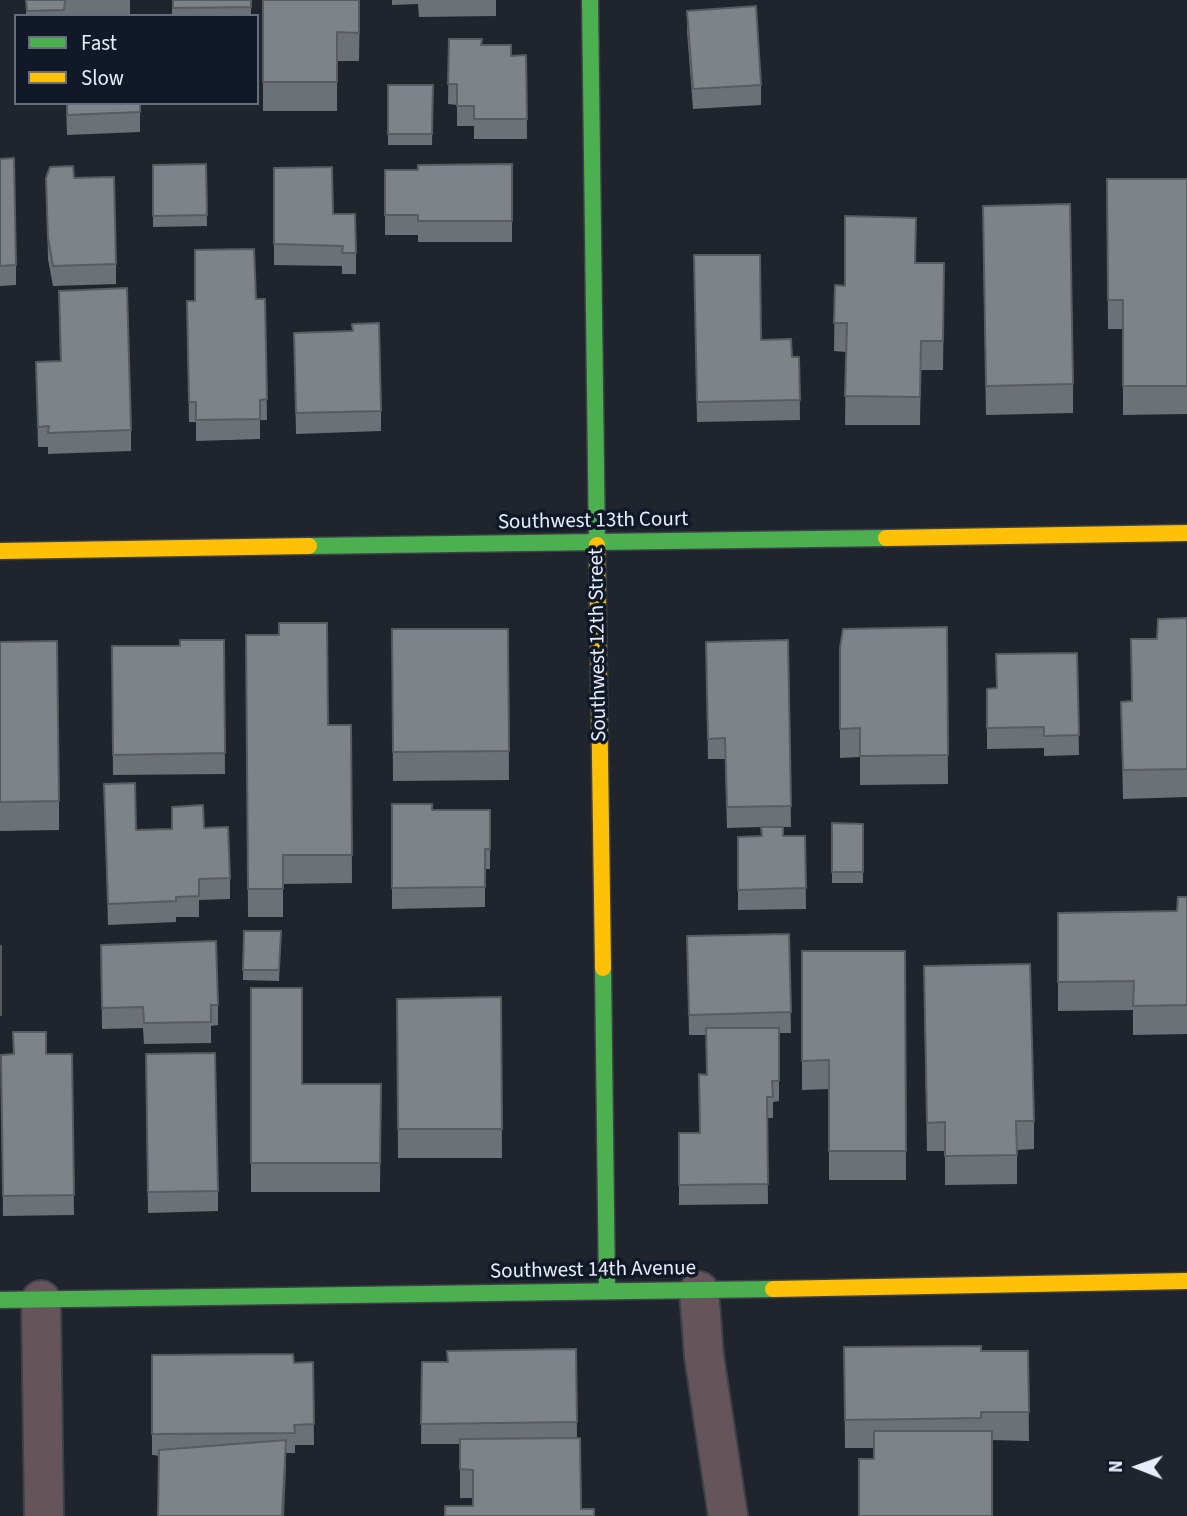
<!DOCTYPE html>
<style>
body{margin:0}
#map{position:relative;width:1187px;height:1516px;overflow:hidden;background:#20242c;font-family:"Source Sans 3",sans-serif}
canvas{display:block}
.legend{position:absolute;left:14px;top:14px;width:245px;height:91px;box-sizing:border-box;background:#111928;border:2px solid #676e7c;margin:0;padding:9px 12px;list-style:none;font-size:21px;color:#e8eef9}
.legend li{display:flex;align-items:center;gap:14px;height:35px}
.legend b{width:35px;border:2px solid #676e7c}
.north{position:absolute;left:1103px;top:1432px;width:70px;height:70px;-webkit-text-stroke:5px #111928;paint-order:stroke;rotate:271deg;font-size:19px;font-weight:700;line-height:28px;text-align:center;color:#e8eef9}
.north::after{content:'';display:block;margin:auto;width:24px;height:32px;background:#e8eef9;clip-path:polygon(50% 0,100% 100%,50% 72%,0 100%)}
</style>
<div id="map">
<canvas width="1187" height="1516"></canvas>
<ul class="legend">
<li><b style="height:9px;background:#4caf50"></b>Fast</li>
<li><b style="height:9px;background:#ffc107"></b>Slow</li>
</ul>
<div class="north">N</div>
</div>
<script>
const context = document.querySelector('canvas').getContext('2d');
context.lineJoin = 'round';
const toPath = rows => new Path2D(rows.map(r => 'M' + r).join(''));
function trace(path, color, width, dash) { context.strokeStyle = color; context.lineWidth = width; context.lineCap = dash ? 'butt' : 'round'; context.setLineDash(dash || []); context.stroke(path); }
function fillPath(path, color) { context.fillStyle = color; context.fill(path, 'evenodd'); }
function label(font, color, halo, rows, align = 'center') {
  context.font = font + ' "Source Sans 3",sans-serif'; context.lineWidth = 7; context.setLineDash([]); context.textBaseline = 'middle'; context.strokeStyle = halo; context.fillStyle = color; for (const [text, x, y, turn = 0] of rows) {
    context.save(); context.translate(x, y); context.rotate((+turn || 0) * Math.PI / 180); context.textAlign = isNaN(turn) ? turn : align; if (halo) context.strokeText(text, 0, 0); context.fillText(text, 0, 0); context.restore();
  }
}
const street = toPath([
 [699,1291,704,1356,728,1516],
 [41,1300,44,1516]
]);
const fast = toPath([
 [590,0,597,545],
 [309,546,886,538],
 [603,968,607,1291],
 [0,1300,773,1289]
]);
const slow = toPath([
 [886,538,1187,533],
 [597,545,603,968],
 [0,551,309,546],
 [773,1289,1187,1281]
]);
const wall = toPath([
 [26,0,130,0,130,16,26,16],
 [172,0,251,0,251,16,172,16],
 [263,0,360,0,359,61,337,61,337,111,263,111],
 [392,0,496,0,496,16,419,17,418,4,392,5],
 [687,11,761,85,761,105,693,109,687,31],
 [449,39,481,45,511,56,526,55,527,139,474,139,474,126,457,126,457,105,448,104],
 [388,85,433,85,432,145,388,145],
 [66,103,140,103,140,132,67,135],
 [0,159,16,265,16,285,0,286],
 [206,164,207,226,153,227,153,165],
 [512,164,512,242,418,242,418,235,385,235,385,170,418,170],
 [274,168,333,214,356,253,356,274,342,274,342,266,274,265],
 [46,178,74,178,116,264,116,284,53,286,48,259],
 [1107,179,1187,179,1187,414,1123,415,1123,329,1108,329],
 [983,235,1073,384,1073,413,986,415],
 [694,255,761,340,792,357,799,357,800,420,697,422],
 [916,263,944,292,943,370,921,370,920,425,845,425,846,352,834,351,835,285,845,286],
 [59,291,131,430,131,451,48,454,48,447,38,447,36,362,60,361],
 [256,299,265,299,267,420,260,420,260,439,196,441,196,422,189,422,187,321],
 [352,324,381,411,381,431,296,434,294,333,352,331],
 [1187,618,1187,797,1123,799,1121,702,1131,701,1157,639],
 [947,627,948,784,860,785,860,757,840,758,840,648],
 [392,629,508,629,509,780,393,781],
 [246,635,328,725,351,725,352,883,283,884,283,917,248,917],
 [224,640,225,774,113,775,112,646,180,646],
 [788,640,791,827,783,827,783,836,805,836,806,909,738,910,738,837,761,836,761,827,727,828,725,759,708,759,706,642],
 [0,642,59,801,59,830,0,831],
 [1077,653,1079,755,1044,756,1044,748,987,749,987,689,996,688,996,654],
 [104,784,136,830,204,828,230,878,230,899,199,900,199,917,176,917,176,922,108,925],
 [392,804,432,810,490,810,490,869,485,869,485,907,392,909],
 [832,823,863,824,863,883,832,883],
 [1187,897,1187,1034,1133,1035,1133,1010,1058,1011,1058,913,1177,911],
 [244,931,281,931,279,981,243,980],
 [789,934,791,1033,779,1033,779,1101,773,1102,773,1118,767,1118,768,1204,679,1205,679,1133,700,1133,707,1075,706,1035,689,1035,687,936],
 [101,945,218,1005,218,1025,211,1026,211,1043,144,1044,143,1028,102,1029],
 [802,951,905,951,906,1180,829,1180,829,1089,802,1090],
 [251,988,302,1084,381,1084,380,1192,251,1192],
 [924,995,1034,1121,1034,1149,1017,1150,1017,1184,945,1185,945,1151,927,1151],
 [501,997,502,1158,398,1158,397,999],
 [72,1054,74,1215,3,1216,1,1055],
 [146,1054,218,1191,218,1211,148,1213],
 [844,1347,981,1351,1028,1351,1029,1441,992,1440,874,1459,874,1448,845,1448],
 [576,1349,577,1438,473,1506,473,1498,460,1498,460,1444,421,1444,422,1362,447,1362,447,1351],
 [152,1355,294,1363,313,1362,314,1445,295,1445,295,1453,286,1453,286,1469,152,1455]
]);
const shadedWall = toPath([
 [286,1440,286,1469,284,1516,282,1516]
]);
const building = toPath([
 [26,0,65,0,64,10,27,11,26,0],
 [173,0,251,0,251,7,173,8,173,0],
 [263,0,359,0,359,33,337,32,337,82,263,82,263,0],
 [756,6,761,85,693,89,687,11,756,6],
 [449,39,482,39,481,45,511,45,511,56,526,55,527,119,474,119,474,106,457,106,457,84,448,84,449,39],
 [388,85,433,85,432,134,388,134,388,85],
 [67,103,140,103,140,112,67,115,67,103],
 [14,158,16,265,0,266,0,159,14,158],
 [206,164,207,215,153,216,153,165,206,164],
 [512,164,512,221,418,221,418,215,385,215,385,170,418,170,418,165,512,164],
 [73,166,74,178,114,177,116,264,53,266,48,238,46,178,50,167,73,166],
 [332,167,333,214,355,214,356,253,342,253,343,246,274,244,274,168,332,167],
 [1107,179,1187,179,1187,386,1123,386,1123,300,1108,300,1107,179],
 [1070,204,1073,384,986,386,983,206,1070,204],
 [845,216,916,218,915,263,944,263,943,341,921,341,920,397,845,396,847,323,834,323,835,285,845,286,845,216],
 [254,249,256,299,265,299,267,399,260,400,260,419,196,420,196,402,189,402,187,301,195,301,195,250,254,249],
 [694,255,760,255,761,340,791,339,792,357,799,357,800,400,697,402,694,255],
 [127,288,131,430,48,433,49,426,38,427,36,362,61,361,59,291,127,288],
 [379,323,381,411,296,413,294,333,353,331,352,324,379,323],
 [1187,618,1187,769,1123,770,1121,702,1132,701,1131,639,1157,639,1158,619,1187,618],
 [279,623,327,623,328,725,351,725,352,855,283,855,283,889,248,889,246,635,279,635,279,623],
 [947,627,948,755,860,756,860,728,840,729,840,648,843,629,947,627],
 [392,629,508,629,509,751,393,752,392,629],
 [180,640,224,640,225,753,113,755,112,646,180,646,180,640],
 [788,640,791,806,727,807,725,738,708,739,706,642,788,640],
 [57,641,59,801,0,802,0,642,57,641],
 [1077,653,1079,735,1044,736,1044,727,987,728,987,689,997,688,996,654,1077,653],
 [135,783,136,830,172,829,172,807,203,805,204,828,228,827,230,878,199,879,199,896,176,897,176,901,108,904,104,784,135,783],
 [392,804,432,804,432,810,490,810,490,849,485,849,485,887,392,888,392,804],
 [832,823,863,824,863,872,832,872,832,823],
 [761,827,783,827,783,836,805,836,806,888,738,890,738,837,762,836,761,827],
 [1178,897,1187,897,1187,1005,1133,1006,1134,981,1058,982,1058,913,1177,911,1178,897],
 [244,931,281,931,279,970,243,970,244,931],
 [789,934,791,1012,689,1015,687,936,789,934],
 [216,941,218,1005,211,1005,211,1022,144,1023,143,1007,102,1008,101,945,216,941],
 [0,946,1,946,1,1015,0,1015,0,946],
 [802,951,905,951,906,1151,829,1151,829,1060,802,1061,802,951],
 [1030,964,1034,1121,1016,1121,1017,1155,945,1156,945,1122,927,1123,924,966,1030,964],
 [251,988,302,988,302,1084,381,1084,380,1163,251,1163,251,988],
 [501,997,502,1129,398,1129,397,999,501,997],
 [706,1028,779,1028,779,1081,772,1081,773,1097,767,1097,768,1184,679,1185,679,1133,700,1133,699,1074,707,1075,706,1028],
 [13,1032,46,1032,46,1054,72,1054,74,1195,3,1196,1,1055,14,1054,13,1032],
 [215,1053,218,1191,148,1192,146,1054,215,1053],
 [981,1346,981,1351,1028,1351,1029,1412,981,1412,981,1418,845,1420,844,1347,981,1346],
 [576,1349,577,1422,421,1424,422,1362,448,1362,447,1351,576,1349],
 [293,1354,294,1363,313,1362,314,1424,294,1425,295,1433,152,1434,152,1355,293,1354],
 [874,1431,992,1431,992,1516,859,1516,859,1459,874,1459,874,1431],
 [580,1438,581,1509,594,1509,594,1516,445,1516,445,1506,473,1506,473,1470,460,1469,460,1439,580,1438],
 [286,1440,282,1516,158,1516,159,1450,286,1440]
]);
const streetNames = [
 ["Southwest 13th Court",593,522,-1],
 ["Southwest 12th Street",599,645,-91],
 ["Southwest 14th Avenue",593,1271,-1]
];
trace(street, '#3d4148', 42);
trace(fast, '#3d4148', 19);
trace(slow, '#3d4148', 19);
trace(street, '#65555a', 38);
trace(fast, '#4caf50', 16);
trace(slow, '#ffc107', 16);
fillPath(wall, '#6c7177');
fillPath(shadedWall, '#585c61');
fillPath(building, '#7e838a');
trace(building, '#585c61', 2);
label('21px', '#e8eef9', '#111928', streetNames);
</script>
